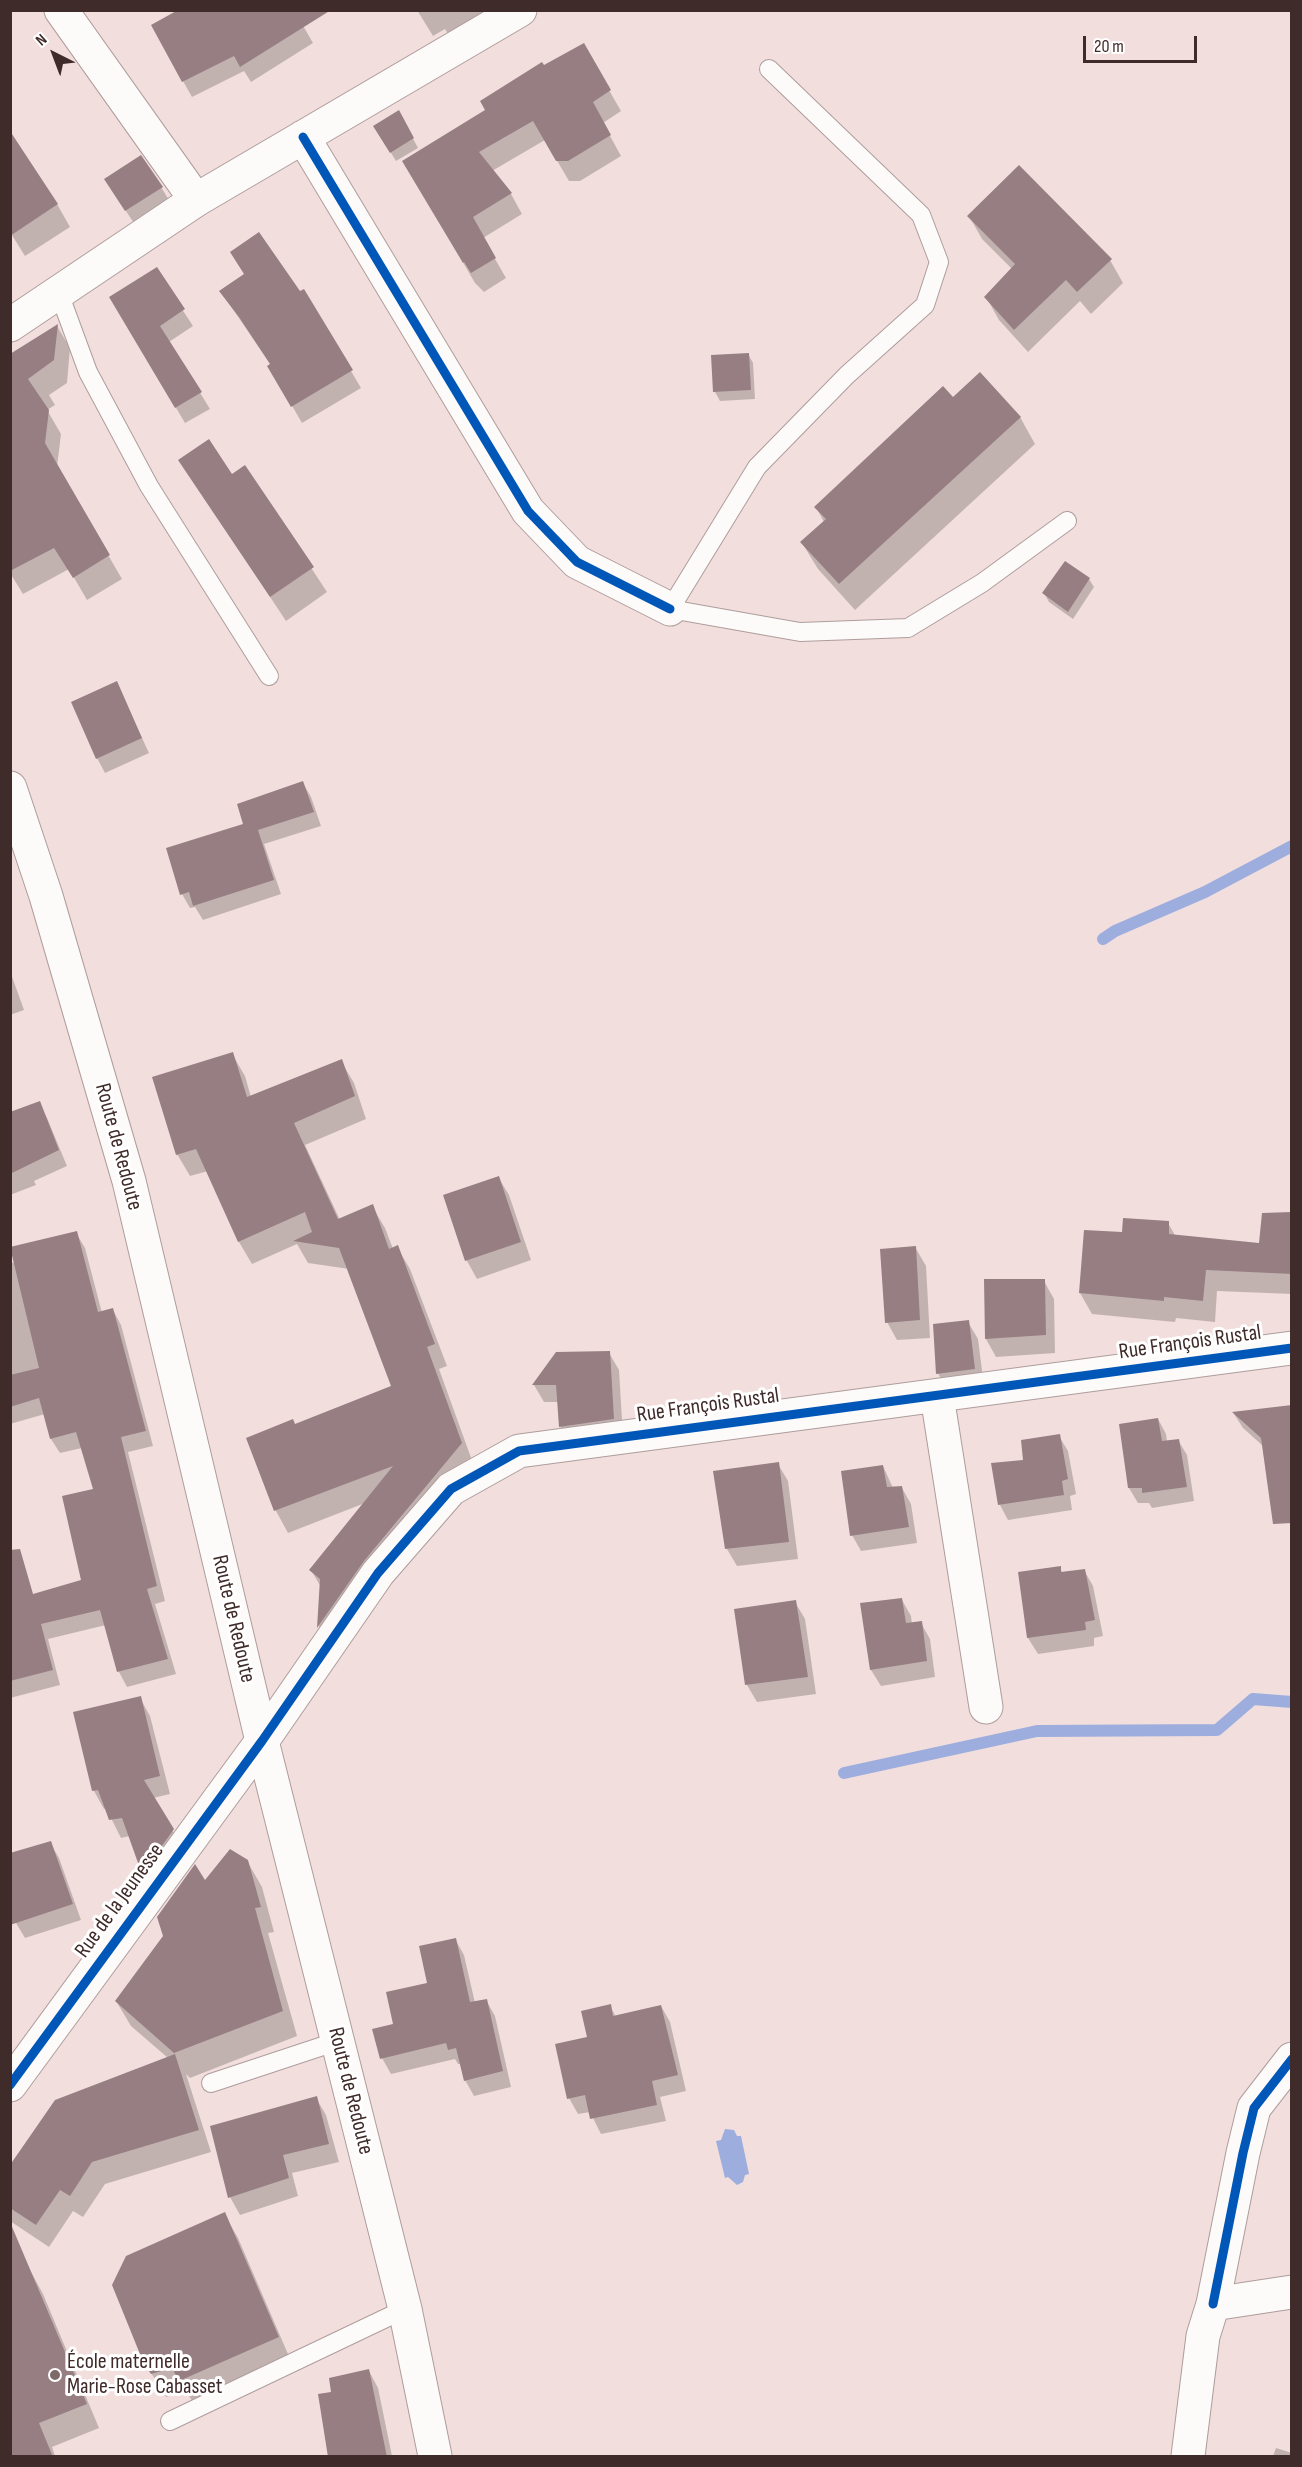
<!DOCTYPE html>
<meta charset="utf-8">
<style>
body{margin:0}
#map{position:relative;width:1302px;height:2467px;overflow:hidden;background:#f2dfdd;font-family:"Sofia Sans Condensed",sans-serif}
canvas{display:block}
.frame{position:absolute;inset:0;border:12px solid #3f2b29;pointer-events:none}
.north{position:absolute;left:24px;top:24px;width:60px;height:60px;-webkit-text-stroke:4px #fff;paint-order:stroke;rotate:318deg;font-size:16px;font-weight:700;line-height:24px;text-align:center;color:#3f2b29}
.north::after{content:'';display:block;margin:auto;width:21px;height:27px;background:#3f2b29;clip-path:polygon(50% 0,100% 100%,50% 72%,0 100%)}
.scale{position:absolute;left:1083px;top:36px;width:114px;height:27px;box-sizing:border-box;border:3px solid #3f2b29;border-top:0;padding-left:8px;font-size:18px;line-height:21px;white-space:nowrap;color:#3f2b29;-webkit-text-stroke:4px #fff;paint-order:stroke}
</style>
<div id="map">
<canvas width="1302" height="2467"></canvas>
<div class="frame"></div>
<div class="north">N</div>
<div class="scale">20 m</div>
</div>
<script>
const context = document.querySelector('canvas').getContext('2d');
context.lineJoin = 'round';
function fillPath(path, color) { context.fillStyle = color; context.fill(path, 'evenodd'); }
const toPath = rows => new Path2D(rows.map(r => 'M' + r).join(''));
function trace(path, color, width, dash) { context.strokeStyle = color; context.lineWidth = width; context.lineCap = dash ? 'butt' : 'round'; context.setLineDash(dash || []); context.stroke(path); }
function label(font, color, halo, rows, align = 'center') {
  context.font = font + ' "Sofia Sans Condensed",sans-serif'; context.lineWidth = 6; context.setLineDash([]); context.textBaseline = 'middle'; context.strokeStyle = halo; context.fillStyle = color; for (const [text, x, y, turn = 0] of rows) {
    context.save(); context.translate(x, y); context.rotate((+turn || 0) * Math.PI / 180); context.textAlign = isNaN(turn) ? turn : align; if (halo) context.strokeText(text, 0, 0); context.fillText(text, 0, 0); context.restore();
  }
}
const water = toPath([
 [725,2129,734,2130,737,2136,741,2136,749,2174,745,2175,743,2182,737,2185,728,2177,725,2178,716,2141,721,2140]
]);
const shadow = toPath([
 [294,10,313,43,251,82,244,71,192,97,183,81],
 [417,10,486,10,482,13,491,29,458,49,445,29,433,36],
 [583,45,621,111,603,123,621,156,580,181,569,181,545,140,492,171,511,194,522,214,483,238,506,278,484,292,475,283,404,161,487,111,544,67],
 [399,112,418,148,396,161,375,127],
 [161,187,172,205,137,228,117,197],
 [57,204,70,227,25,256,10,232],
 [969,216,1110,260,1123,283,1091,314,1080,301,1028,352,999,320,986,297,1012,269,982,239],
 [156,269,193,326,169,342,210,409,185,423,111,298],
 [304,291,361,388,302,423,269,366,271,365,221,292,299,293],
 [57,326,70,348,67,383,49,395,55,405,47,410,61,434,57,467,122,579,87,600,69,569,23,594,10,573,10,357],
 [748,354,753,363,755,399,720,401,715,392],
 [953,399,1020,417,1035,444,855,610,818,569,802,543,824,522,816,507],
 [180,461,232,476,245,467,327,592,286,621],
 [1089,579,1094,587,1073,619,1049,602,1044,593],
 [116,682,149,753,105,773,97,758],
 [303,783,311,797,321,826,264,844,281,894,203,920,195,907,190,908,182,894,168,849,245,825],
 [10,971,24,1010,10,1015],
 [232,1054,245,1076,251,1097,341,1061,354,1083,366,1119,305,1145,340,1220,372,1206,385,1228,393,1249,397,1247,410,1269,447,1366,439,1369,474,1466,331,1649,319,1628,321,1587,311,1570,365,1503,288,1533,276,1511,248,1439,295,1425,393,1387,349,1269,308,1263,297,1244,252,1264,239,1242,208,1171,190,1176,177,1154],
 [39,1103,47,1118,67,1166,34,1181,36,1185,10,1195,10,1114],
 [498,1177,509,1195,531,1260,477,1279,467,1261,445,1196],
 [1292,1215,1292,1294,1217,1291,1215,1322,1176,1318,1175,1322,1092,1314,1080,1293,1086,1231,1123,1234,1168,1223,1176,1237,1261,1245],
 [76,1233,85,1248,102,1313,113,1310,121,1325,153,1446,128,1452,165,1601,155,1604,176,1674,127,1687,119,1672,106,1625,48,1639,60,1685,10,1698,10,1602,83,1581,95,1490,82,1448,60,1453,51,1439,45,1414,10,1424,10,1264],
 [915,1247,926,1266,930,1338,897,1340,887,1322],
 [1044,1281,1054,1299,1055,1353,996,1357,986,1339],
 [968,1322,978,1339,984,1386,947,1391,938,1373],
 [609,1353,619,1370,623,1436,570,1443,560,1426,559,1402,544,1402,534,1385,557,1354],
 [1292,1406,1263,1446,1243,1428,1234,1414],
 [1158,1419,1166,1434,1167,1442,1178,1440,1187,1455,1194,1501,1152,1508,1149,1503,1138,1503,1129,1488],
 [1059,1436,1068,1451,1076,1494,1070,1496,1072,1510,1008,1520,1000,1505,1025,1461],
 [778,1464,788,1481,798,1559,737,1566,727,1549],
 [883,1466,893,1488,902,1488,911,1504,917,1543,861,1551,852,1535],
 [1060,1568,1063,1574,1084,1570,1093,1586,1103,1636,1094,1638,1094,1646,1038,1654,1028,1638],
 [902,1600,911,1616,912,1624,921,1623,930,1639,935,1677,881,1686,871,1670],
 [795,1602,805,1619,816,1694,757,1702,747,1685,735,1610],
 [140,1698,150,1716,170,1794,153,1798,183,1848,153,1890,143,1873,130,1836,121,1838,106,1808,104,1809,94,1791,75,1713],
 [50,1843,59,1858,81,1920,25,1938,16,1923],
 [247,1861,262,1887,274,1932,268,1933,297,2036,190,2078,186,2074,211,2152,105,2184,83,2217,73,2211,49,2247,10,2221,10,2168,168,2058,131,2026,116,2001,205,1882],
 [455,1939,464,1955,475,2003,486,2000,495,2016,511,2087,474,2096,465,2080,461,2064,458,2064,455,2059,391,2074,382,2058,395,2025,429,1984],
 [610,2006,616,2017,661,2006,670,2022,686,2091,660,2097,666,2121,601,2134,590,2112,578,2114,569,2098,589,2038],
 [316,2098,326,2115,339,2162,292,2173,298,2196,240,2215,230,2197,212,2127],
 [224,2214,238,2238,291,2361,194,2404,186,2391,166,2397,145,2363],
 [30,2270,43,2294,99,2428,52,2447,55,2456,10,2456],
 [369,2371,378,2388,392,2456,330,2456,333,2393],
 [1276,2448,1292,2453,1292,2456,1273,2456]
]);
const stream = toPath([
 [1103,939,1115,931,1205,892,1292,846],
 [844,1773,1037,1731,1217,1730,1253,1699,1292,1702]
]);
const building = toPath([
 [178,10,331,10,240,67,234,56,182,82,151,25],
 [584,43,611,90,593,102,611,135,568,161,556,161,533,121,479,152,512,193,473,217,496,258,471,273,464,262,463,263,402,161,485,110,480,101,542,62,544,65],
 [399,110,414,138,390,153,373,126],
 [10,131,58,204,10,236],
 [141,155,163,187,125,211,104,179],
 [1019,165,1112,259,1077,292,1066,280,1014,330,984,297,1015,264,967,216],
 [259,232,300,291,304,289,353,370,291,407,267,366,270,364,239,317,219,291,244,274,230,252],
 [157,267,185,309,160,326,202,392,175,408,109,297],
 [58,324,54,360,28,379,49,410,45,443,110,555,73,578,54,548,10,571,10,354],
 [749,353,751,390,713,392,711,355],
 [980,372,1021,417,839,584,800,542,826,519,814,507,943,386,953,397],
 [209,439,232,474,245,465,314,567,270,597,178,460],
 [1065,561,1090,578,1068,612,1042,593],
 [117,681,142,738,96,759,71,702],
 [303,781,314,812,258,830,274,880,193,906,189,892,180,895,166,848,243,824,237,804],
 [233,1052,247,1097,342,1059,355,1096,294,1123,338,1219,373,1204,389,1249,398,1245,435,1344,427,1347,462,1443,364,1561,317,1628,320,1579,309,1570,393,1466,274,1511,246,1438,293,1419,295,1424,391,1386,339,1248,293,1241,312,1232,305,1212,238,1242,196,1149,176,1155,152,1077],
 [40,1101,59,1150,10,1174,10,1112],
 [499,1176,521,1242,465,1261,443,1195],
 [1292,1212,1292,1274,1206,1270,1203,1301,1164,1297,1164,1301,1079,1293,1084,1230,1122,1232,1123,1218,1169,1221,1169,1234,1259,1243,1262,1213],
 [77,1231,98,1312,113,1308,146,1431,121,1437,157,1586,147,1589,168,1659,117,1672,100,1610,41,1624,53,1670,10,1681,10,1550,20,1549,33,1594,81,1580,62,1496,93,1489,76,1432,50,1439,39,1398,10,1407,10,1375,39,1368,10,1247],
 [916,1246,920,1320,885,1323,880,1249],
 [984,1279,1045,1279,1046,1335,985,1339],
 [969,1320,975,1369,936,1374,933,1324],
 [610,1351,614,1419,559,1427,556,1385,532,1385,556,1352],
 [1292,1405,1292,1523,1273,1524,1261,1438,1232,1412],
 [1158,1418,1162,1441,1179,1439,1187,1487,1142,1493,1142,1488,1128,1488,1119,1424],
 [1060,1434,1068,1479,1062,1481,1064,1495,998,1505,991,1463,1023,1460,1021,1440],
 [779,1462,789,1542,725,1549,713,1471],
 [883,1465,887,1487,902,1486,909,1527,850,1536,841,1471],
 [1061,1566,1061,1572,1085,1569,1095,1620,1085,1622,1086,1630,1027,1638,1018,1572],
 [902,1598,906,1623,922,1621,927,1661,870,1670,860,1603],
 [796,1600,808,1677,745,1685,734,1609],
 [141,1696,160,1776,144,1780,174,1829,142,1874,122,1818,109,1820,98,1790,92,1791,73,1712],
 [51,1841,73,1904,10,1925,10,1853],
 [230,1849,248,1860,261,1907,255,1908,283,2011,174,2053,115,2001,163,1936,157,1917,195,1864,205,1880],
 [456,1938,470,2002,487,1999,503,2071,464,2081,456,2048,448,2050,446,2043,380,2059,372,2029,393,2024,386,1992,427,1983,419,1946],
 [611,2004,613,2016,661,2005,678,2075,652,2081,657,2105,590,2119,585,2095,567,2099,555,2044,587,2037,581,2011],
 [175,2054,199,2130,92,2162,70,2196,60,2190,36,2225,10,2208,10,2165,55,2100],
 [317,2096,329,2144,283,2155,289,2178,228,2198,210,2126],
 [225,2212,279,2337,179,2381,172,2368,151,2374,144,2364,112,2285,126,2256],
 [10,2222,87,2404,39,2423,53,2457,10,2457],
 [369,2369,387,2457,328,2457,318,2394,331,2392,329,2378]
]);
const lane = toPath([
 [769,69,921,215,939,262,925,305,847,375,757,467,670,609,800,632,908,628,982,583,1067,521],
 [59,293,88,372,149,486,269,676],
 [211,2083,338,2041],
 [170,2421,405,2309]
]);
const street = toPath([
 [303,137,528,511,577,562,670,609],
 [196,200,520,10],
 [937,1396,986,1707],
 [10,2085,262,1741,378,1573,451,1489,519,1451,1292,1348],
 [1213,2304,1243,2153,1254,2108,1292,2059],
 [1188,2456,1203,2336,1213,2304,1292,2292]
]);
const secondary = toPath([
 [10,325,196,200,61,10],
 [10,788,46,896,129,1181,262,1741,405,2309,435,2456]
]);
const cycleway = toPath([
 [303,137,528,511,577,562,670,609],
 [10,2085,262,1741,378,1573,451,1489,519,1451,1292,1348],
 [1213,2304,1243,2153,1254,2108,1292,2059]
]);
const markers = [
 [55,2375,6,"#7e6a68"]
];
const streetNames = [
 ["Route de Redoute",118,1147,75],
 ["Rue François Rustal",1190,1343,-8],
 ["Rue François Rustal",708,1406,-8],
 ["Route de Redoute",233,1619,77],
 ["Rue de la Jeunesse",120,1901,-54],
 ["Route de Redoute",350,2091,76]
];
const poiNames = [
 ["École maternelle",67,2362],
 ["Marie-Rose Cabasset",67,2387]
];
fillPath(water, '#9dadde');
fillPath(shadow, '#0003');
trace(stream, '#9dadde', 12);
fillPath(building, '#967e82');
trace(lane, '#ae9d9c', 20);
trace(street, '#ae9d9c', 35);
trace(secondary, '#ae9d9c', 35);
trace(lane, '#fdfafa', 18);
trace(street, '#fdfafa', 33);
trace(secondary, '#fdfafa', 33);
trace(cycleway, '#0057b8', 9);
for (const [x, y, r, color] of markers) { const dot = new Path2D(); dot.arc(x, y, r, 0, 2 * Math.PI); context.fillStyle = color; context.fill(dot); trace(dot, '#fff', 2); }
label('22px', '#3f2b29', '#fff', streetNames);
label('22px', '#3f2b29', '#fff', poiNames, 'left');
</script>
